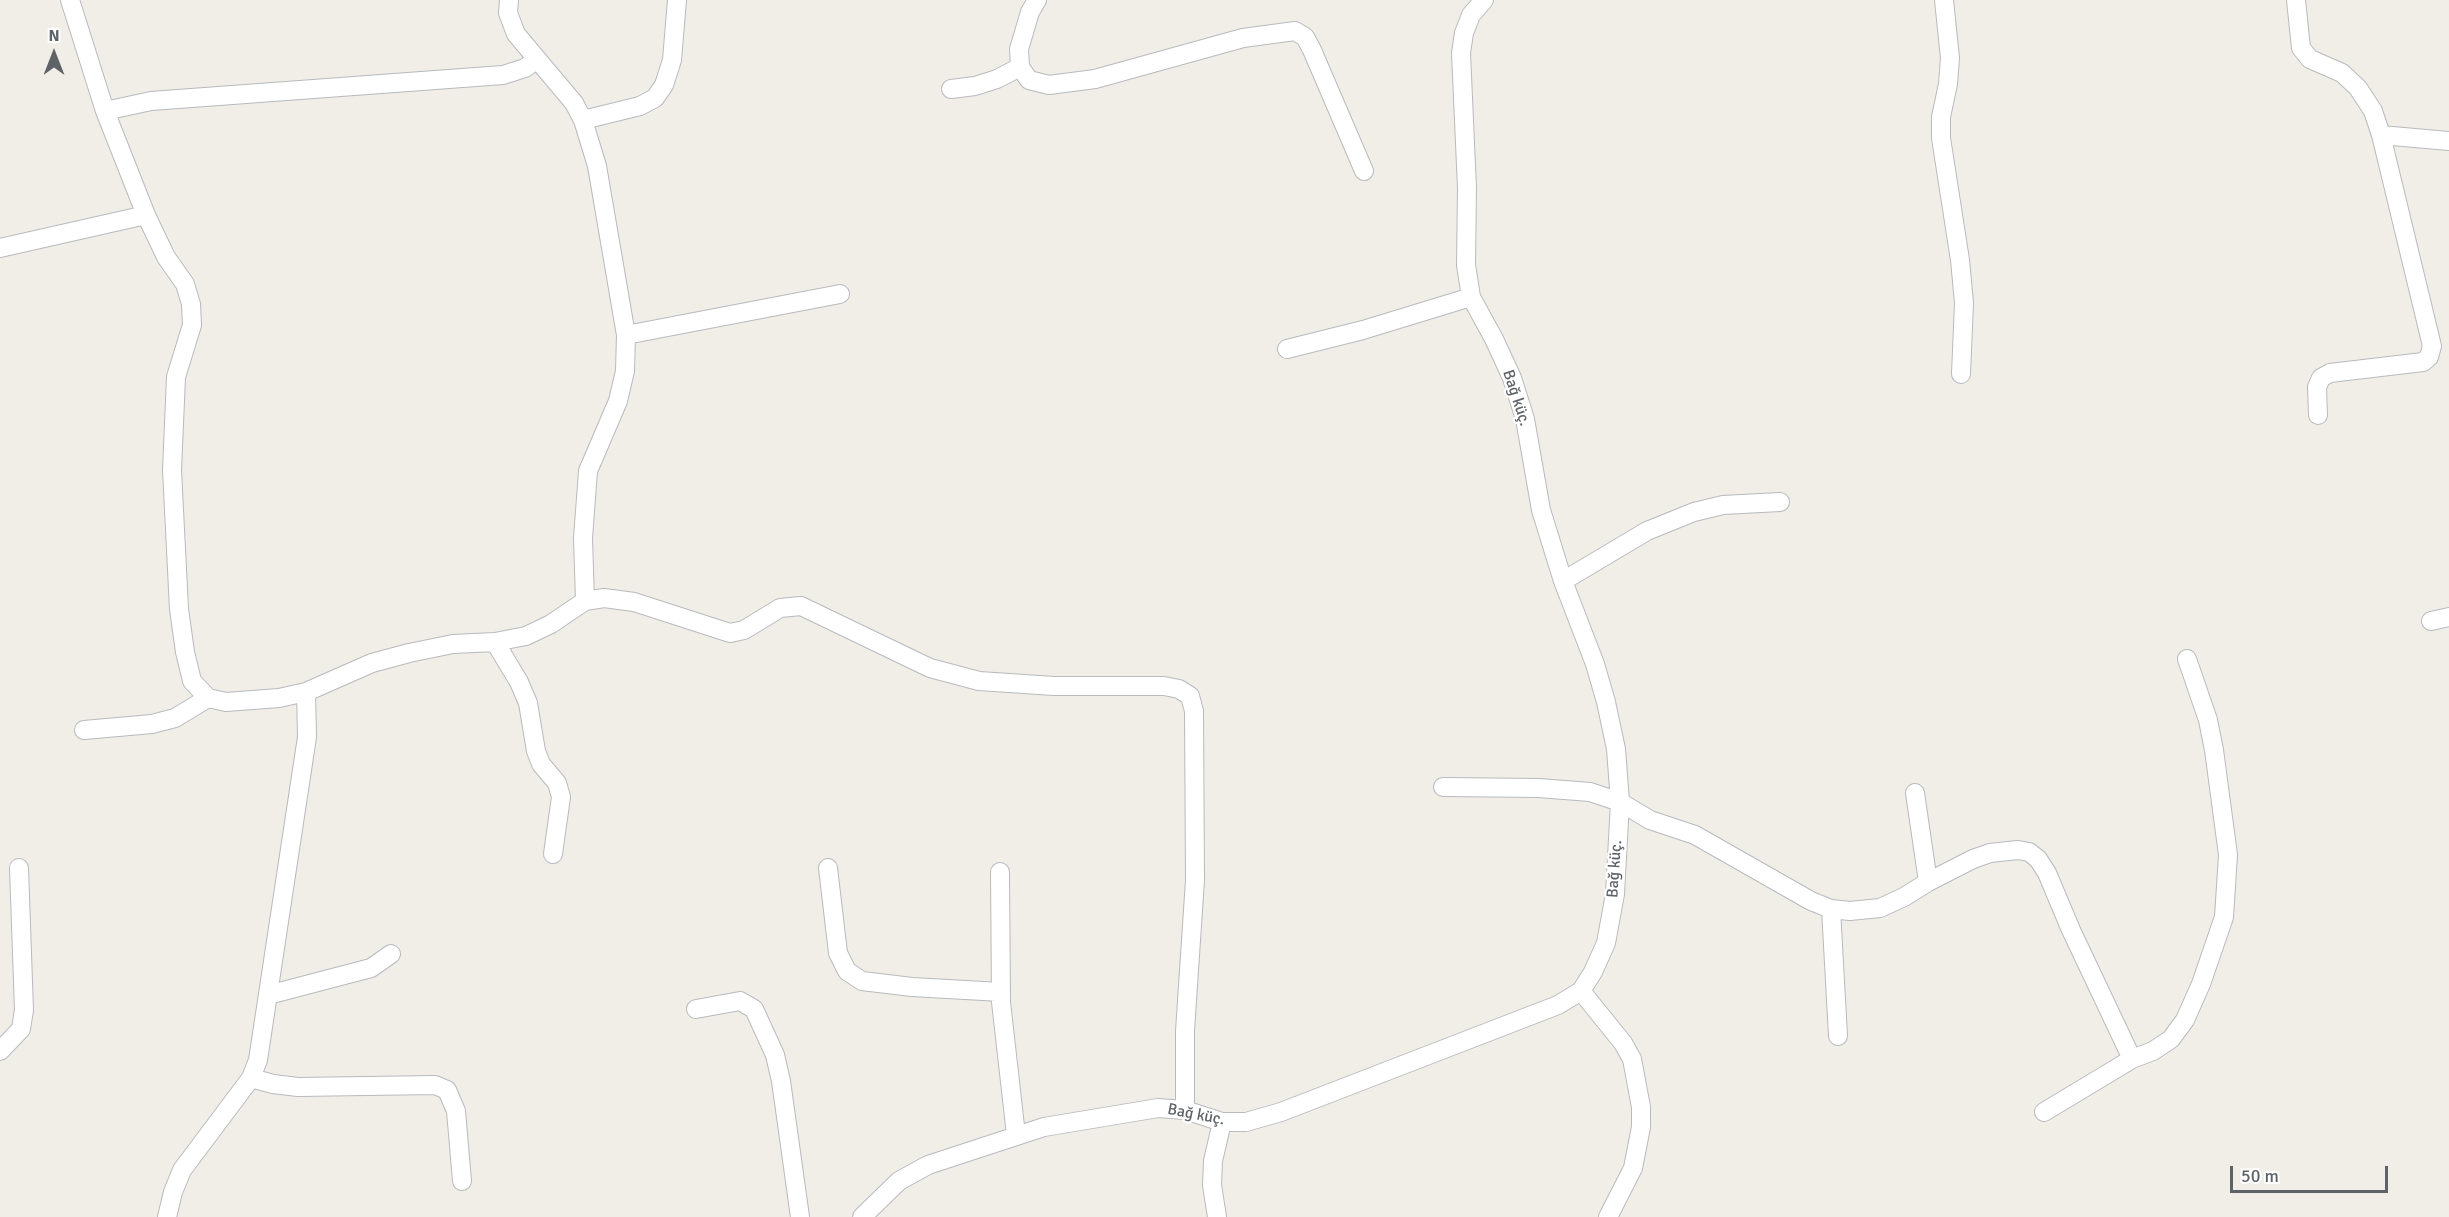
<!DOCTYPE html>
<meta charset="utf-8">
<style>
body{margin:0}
#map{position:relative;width:2449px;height:1217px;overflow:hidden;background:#f1eee7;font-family:Signika,sans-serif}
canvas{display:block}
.north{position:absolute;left:24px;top:24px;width:60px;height:60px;-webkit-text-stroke:4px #fff;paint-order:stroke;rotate:0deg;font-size:16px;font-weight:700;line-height:24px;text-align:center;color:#5e6368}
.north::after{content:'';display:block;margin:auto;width:21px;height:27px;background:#5e6368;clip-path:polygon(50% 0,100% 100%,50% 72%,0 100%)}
.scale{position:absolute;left:2230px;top:1166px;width:158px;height:27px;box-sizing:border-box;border:3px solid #5e6368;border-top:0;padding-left:8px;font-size:18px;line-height:21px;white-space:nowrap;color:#5e6368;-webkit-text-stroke:4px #fff;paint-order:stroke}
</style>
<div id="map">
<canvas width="2449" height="1217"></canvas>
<div class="north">N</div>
<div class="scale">50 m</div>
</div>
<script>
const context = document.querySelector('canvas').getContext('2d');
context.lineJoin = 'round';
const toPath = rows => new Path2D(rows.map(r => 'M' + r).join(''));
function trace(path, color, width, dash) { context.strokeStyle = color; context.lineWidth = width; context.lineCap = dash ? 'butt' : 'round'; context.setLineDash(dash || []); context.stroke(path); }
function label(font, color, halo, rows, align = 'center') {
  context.font = font + ' Signika,sans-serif'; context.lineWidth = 4.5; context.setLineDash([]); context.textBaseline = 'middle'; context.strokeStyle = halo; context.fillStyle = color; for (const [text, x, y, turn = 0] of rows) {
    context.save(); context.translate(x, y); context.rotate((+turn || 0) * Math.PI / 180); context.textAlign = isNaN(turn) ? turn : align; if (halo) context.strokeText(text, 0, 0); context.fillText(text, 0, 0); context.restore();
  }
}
const street = toPath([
 [70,0,105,111,146,215,166,257,185,284,191,304,192,325,176,377,172,470,179,609,185,652,192,681,208,698,226,702,279,698,306,692,372,663,409,653,453,644,495,642,526,636,551,624,585,601,604,598,634,602,730,633,744,630,780,608,801,606,930,668,979,681,1054,686,1164,686,1179,689,1190,696,1194,711,1195,880,1185,1031,1185,1110],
 [509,0,508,13,516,34,574,103,583,120,597,166,626,335,625,371,618,401,588,471,583,538,585,601],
 [1037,0,1030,12,1019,49,1020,67,1029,80,1049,85,1095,79,1243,38,1295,31,1305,37,1312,50,1364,171],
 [1944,0,1950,58,1948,84,1941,117,1941,138,1960,260,1964,303,1961,374],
 [2296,0,2301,48,2310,59,2342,73,2358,88,2373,111,2381,135,2432,346,2429,357,2423,362,2330,373,2321,378,2317,387,2318,415],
 [951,89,975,86,997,79,1020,67],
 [105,111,151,101,503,75,525,68,536,60],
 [583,120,640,106,655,98,664,85,672,60,677,0],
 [2381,135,2449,141],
 [0,248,146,215],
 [626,335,840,294],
 [1287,349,1363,330,1471,297],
 [1563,581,1647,531,1694,512,1723,505,1780,502],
 [2431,621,2449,617],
 [495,642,519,682,528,703,536,751,541,764,557,783,561,797,553,854],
 [84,730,152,724,175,718,208,698],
 [1443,787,1539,788,1590,792,1620,802,1650,820,1695,835,1811,901,1831,909,1850,911,1880,908,1904,897,1928,882,1973,859,1990,853,2018,850,2029,852,2038,859,2047,873,2071,930,2132,1059,2153,1051,2171,1039,2185,1020,2201,984,2224,917,2228,855,2214,750,2208,720,2187,659],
 [1915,793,1928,882],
 [828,868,838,953,847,971,862,981,912,987,1001,992],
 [1000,872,1001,1002,1016,1135],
 [1831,909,1838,1036],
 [1581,991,1623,1043,1632,1059,1641,1107,1641,1127,1633,1168,1608,1217],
 [268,995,371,968,391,954],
 [696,1009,740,1001,754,1009,775,1055,781,1081,800,1217],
 [0,1051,21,1029,24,1010,19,868],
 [251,1078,273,1084,298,1087,435,1085,447,1090,456,1111,462,1181],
 [2044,1112,2132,1059],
 [167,1217,173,1192,182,1170,251,1078,258,1060,307,737,306,692],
 [862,1217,899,1181,928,1165,1044,1127,1158,1108,1185,1110,1222,1122,1246,1122,1281,1112,1558,1005,1581,991,1593,972,1606,943,1615,894,1620,802,1616,749,1606,702,1595,664,1563,581,1541,510,1525,419,1512,378,1494,339,1471,297,1466,265,1467,188,1461,53,1464,33,1471,15,1484,0],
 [1217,1217,1212,1185,1213,1161,1222,1122]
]);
const streetNames = [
 ["Bağ küç.",1516,398,72],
 ["Bağ küç.",1615,869,-86],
 ["Bağ küç.",1196,1115,11]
];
trace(street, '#b7babe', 20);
trace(street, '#fff', 18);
label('16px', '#5e6368', '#fff', streetNames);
</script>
